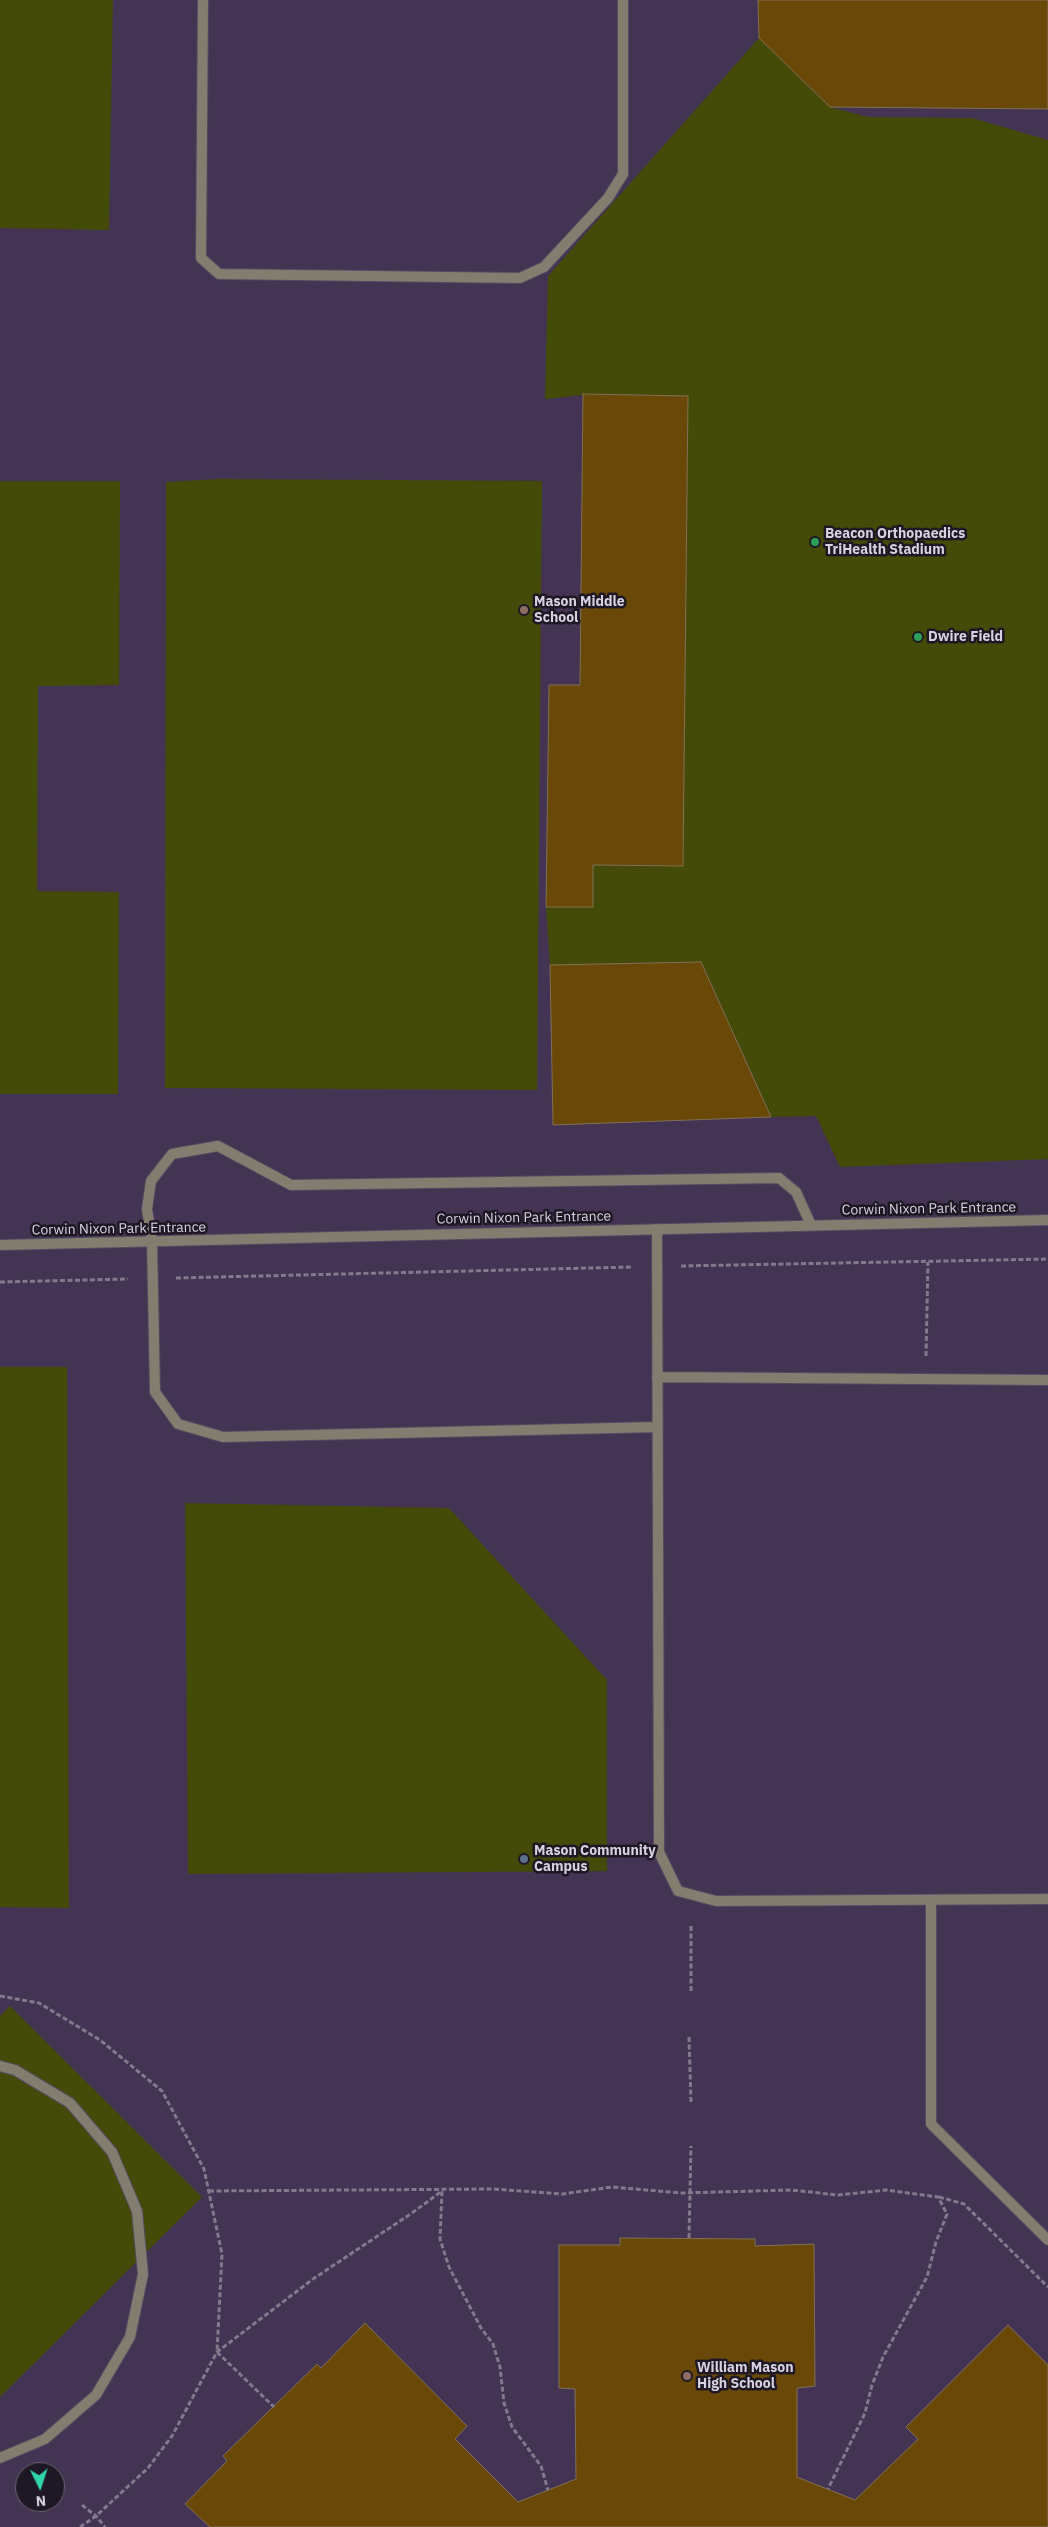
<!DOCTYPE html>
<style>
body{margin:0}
#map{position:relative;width:1048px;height:2527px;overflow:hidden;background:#382d45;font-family:"IBM Plex Sans",sans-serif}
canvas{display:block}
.north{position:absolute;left:15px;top:2462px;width:50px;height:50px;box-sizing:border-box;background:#1d1823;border:1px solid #68626f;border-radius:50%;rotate:176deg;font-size:14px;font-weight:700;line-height:20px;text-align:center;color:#d8d1e1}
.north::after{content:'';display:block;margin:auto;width:18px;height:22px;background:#30d4a9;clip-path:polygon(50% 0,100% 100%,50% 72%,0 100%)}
</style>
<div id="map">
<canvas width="1048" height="2527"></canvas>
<div class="north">N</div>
</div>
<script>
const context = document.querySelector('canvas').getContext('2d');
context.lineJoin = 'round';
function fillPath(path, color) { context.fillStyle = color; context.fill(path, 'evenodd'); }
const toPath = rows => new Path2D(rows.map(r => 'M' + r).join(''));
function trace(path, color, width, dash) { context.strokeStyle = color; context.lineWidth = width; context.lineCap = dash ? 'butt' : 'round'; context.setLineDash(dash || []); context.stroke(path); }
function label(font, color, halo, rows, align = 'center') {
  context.font = font + ' "IBM Plex Sans",sans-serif'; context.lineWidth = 5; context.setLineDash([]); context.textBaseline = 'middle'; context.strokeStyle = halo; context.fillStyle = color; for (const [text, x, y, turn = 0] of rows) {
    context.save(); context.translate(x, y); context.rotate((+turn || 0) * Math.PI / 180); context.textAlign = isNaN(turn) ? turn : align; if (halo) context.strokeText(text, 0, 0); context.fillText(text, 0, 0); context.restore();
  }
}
const built = toPath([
 [0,0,1048,0,1048,2527,0,2527],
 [25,2472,55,2472,55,2502,25,2502]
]);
const green = toPath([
 [0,0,113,0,109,230,0,228],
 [759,38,830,107,868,117,972,118,1048,140,1048,1159,840,1167,816,1116,771,1117,701,962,550,965,546,907,549,685,580,685,583,395,545,399,548,276],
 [219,479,542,481,537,1090,165,1088,166,482],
 [0,481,120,481,119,685,38,686,37,891,119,892,118,1094,0,1094],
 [0,1367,67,1367,69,1908,0,1907],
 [185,1503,449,1508,607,1680,607,1871,188,1874],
 [10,2006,202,2197,0,2397,0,2016]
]);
const building = toPath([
 [758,0,1048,0,1048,109,830,107,759,38,758,0],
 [583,394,688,396,683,866,593,865,593,907,546,907,549,685,580,685,583,394],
 [701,962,771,1117,553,1125,550,965,701,962],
 [620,2238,755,2239,755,2246,814,2244,815,2386,797,2388,797,2477,855,2500,918,2439,906,2427,1008,2325,1048,2365,1048,2527,210,2527,185,2504,227,2461,223,2456,317,2364,321,2368,365,2323,467,2426,455,2439,518,2502,576,2479,575,2389,559,2388,559,2245,620,2245,620,2238]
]);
const path = toPath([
 [681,1266,1048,1259],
 [176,1278,632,1267],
 [0,1282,128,1279],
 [926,1356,928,1262],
 [691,1991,691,1924],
 [0,1996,39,2003,100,2040,162,2091,204,2169,222,2254,217,2352,274,2407],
 [689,2037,691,2102],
 [209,2191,493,2189,562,2194,612,2187,681,2193,791,2190,838,2195,886,2190,938,2197,947,2214,936,2242,927,2277,883,2357,872,2385,865,2413,828,2489],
 [939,2197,964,2204,1048,2287],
 [689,2238,691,2146],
 [82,2505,96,2516,105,2527],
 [80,2527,96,2516,148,2468,172,2436,217,2352,313,2279,412,2213,442,2191,440,2239,449,2267,481,2328,493,2344,500,2367,504,2403,512,2427,541,2466,548,2490]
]);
const service = toPath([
 [203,0,201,258,219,274,520,278,544,267,608,198,623,174,623,0],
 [657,1229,659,1852,678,1891,716,1901,1048,1899],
 [657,1377,1048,1380],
 [657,1427,223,1437,178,1424,155,1392,152,1241,147,1209,151,1181,172,1154,218,1146,291,1185,779,1178,796,1192,811,1225],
 [931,1900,931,2124,1048,2240],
 [0,2066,15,2070,70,2103,112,2152,137,2211,143,2274,130,2337,96,2395,45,2439,0,2458]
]);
const minor = toPath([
 [0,1245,1048,1220]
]);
const markers = [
 [815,542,5,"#2e9e5b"],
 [524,610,5,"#8d6e63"],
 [918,637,5,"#2e9e5b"],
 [524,1859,5,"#5c6f8a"],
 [687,2376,5,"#8d6e63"]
];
const poiNames = [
 ["Beacon Orthopaedics",825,534],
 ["TriHealth Stadium",825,550],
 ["Mason Middle",534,602],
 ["School",534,618],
 ["Dwire Field",928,637],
 ["Mason Community",534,1851],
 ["Campus",534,1867],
 ["William Mason",697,2368],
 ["High School",697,2384]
];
const streetNames = [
 ["Corwin Nixon Park Entrance",929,1209,-1],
 ["Corwin Nixon Park Entrance",524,1218,-1],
 ["Corwin Nixon Park Entrance",119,1229,-1]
];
fillPath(built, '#423452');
fillPath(green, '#444b08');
fillPath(building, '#694808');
trace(building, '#827056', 1);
trace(service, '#554b61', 12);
trace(minor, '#554b61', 12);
trace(path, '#82798d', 3, [5, 2.5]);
trace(service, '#837d70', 10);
trace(minor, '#837d70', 10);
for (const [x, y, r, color] of markers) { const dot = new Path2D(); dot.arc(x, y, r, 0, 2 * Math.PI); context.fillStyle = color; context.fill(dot); trace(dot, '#1d1823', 2); }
label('bold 14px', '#d8d1e1', '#1d1823', poiNames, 'left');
label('14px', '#d8d1e1', '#1d1823', streetNames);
</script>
